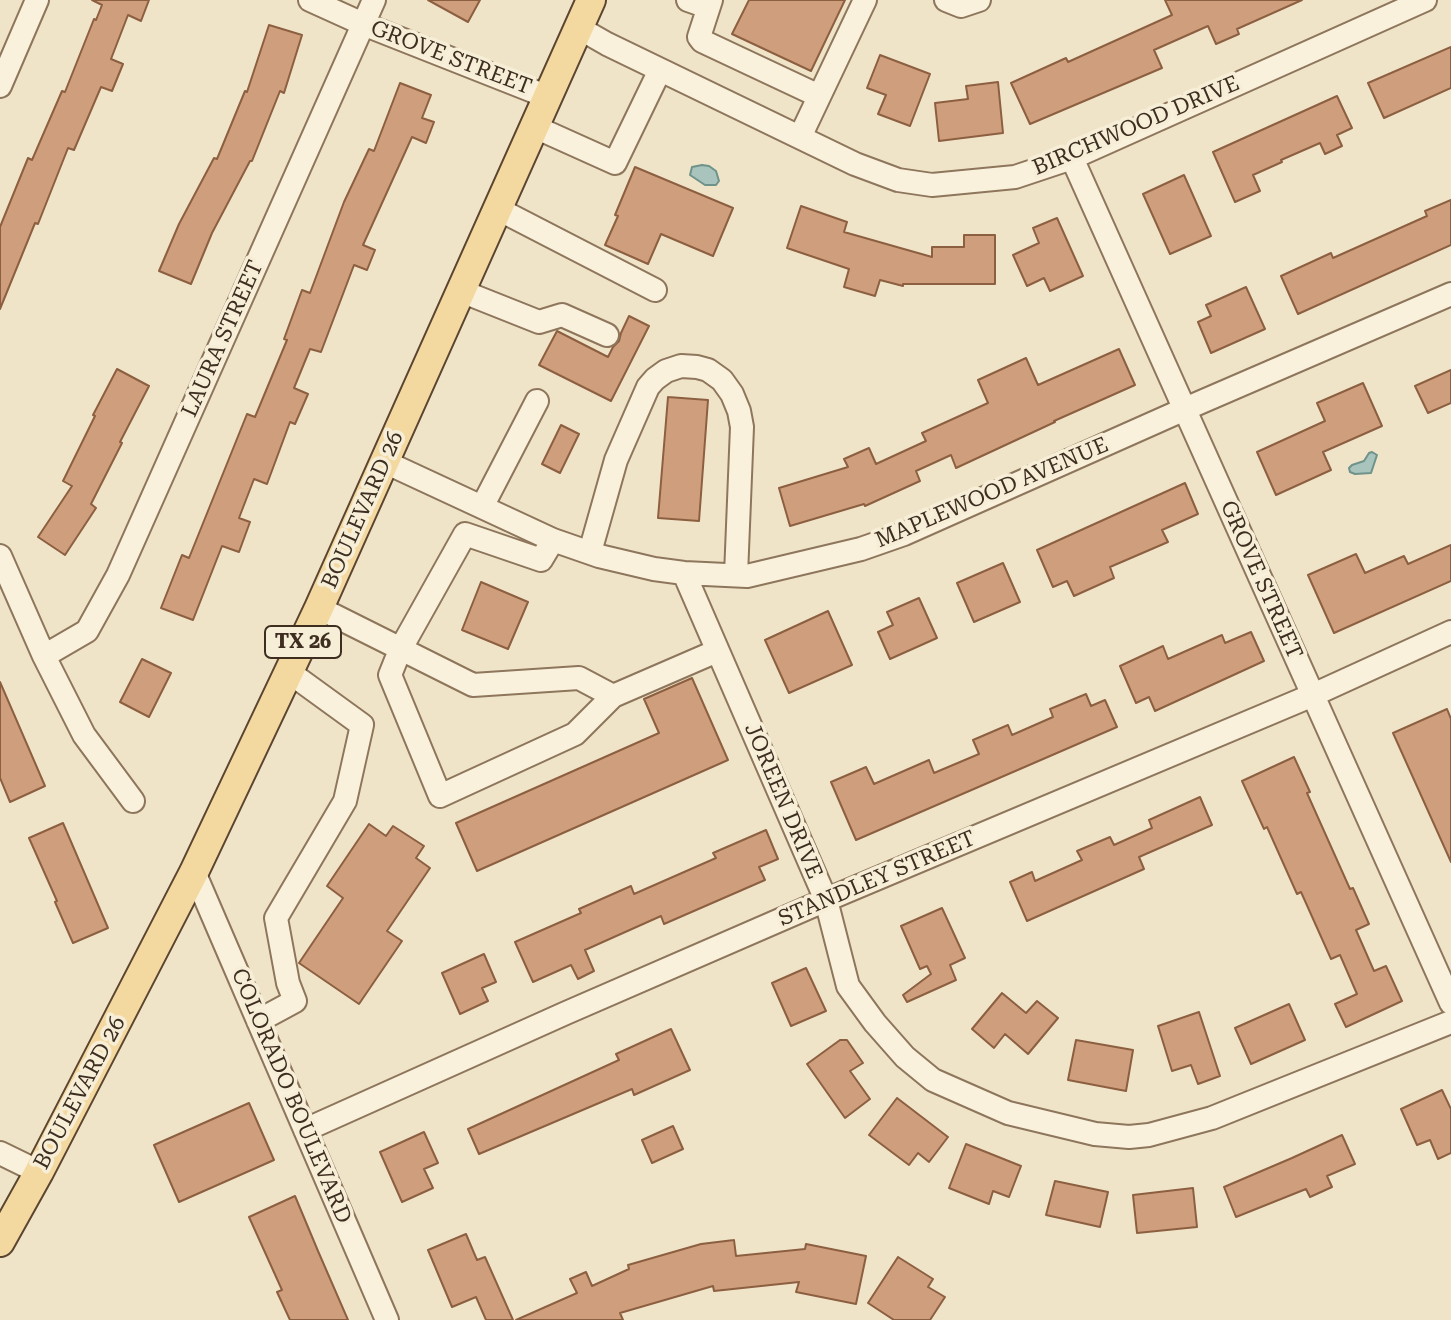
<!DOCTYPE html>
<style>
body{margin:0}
canvas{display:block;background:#f0e4c8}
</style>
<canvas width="1451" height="1320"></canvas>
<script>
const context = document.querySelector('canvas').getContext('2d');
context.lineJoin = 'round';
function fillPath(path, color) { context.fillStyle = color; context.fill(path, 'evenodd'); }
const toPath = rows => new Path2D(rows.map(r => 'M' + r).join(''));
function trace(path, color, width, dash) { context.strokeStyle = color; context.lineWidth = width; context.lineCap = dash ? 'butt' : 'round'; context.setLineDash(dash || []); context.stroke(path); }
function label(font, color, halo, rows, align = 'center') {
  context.font = font + ' "Roboto Serif",serif'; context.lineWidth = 7; context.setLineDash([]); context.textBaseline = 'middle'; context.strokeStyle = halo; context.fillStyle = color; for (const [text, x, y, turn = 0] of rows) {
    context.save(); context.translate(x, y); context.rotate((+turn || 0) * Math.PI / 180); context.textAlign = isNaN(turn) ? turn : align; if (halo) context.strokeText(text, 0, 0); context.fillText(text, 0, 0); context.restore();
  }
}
const water = toPath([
 [702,165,709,166,716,171,719,181,716,185,705,185,690,175,692,167,702,165],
 [1372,452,1377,455,1371,473,1355,474,1350,472,1349,468,1352,465,1364,461,1369,453,1372,452]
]);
const building = toPath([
 [92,0,149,0,141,21,128,15,111,59,123,64,112,91,101,87,74,150,68,148,38,224,35,223,0,309,0,227,28,158,32,160,62,91,65,92,94,19,96,20,102,5,92,0],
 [428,0,480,0,468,22,428,0],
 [749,0,845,0,811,71,732,34,749,0],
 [1165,0,1302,0,1237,29,1239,34,1216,44,1208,26,1154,50,1162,68,1030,124,1011,83,1066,58,1068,62,1172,15,1165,0],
 [269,25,302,35,284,93,280,91,252,161,250,161,212,233,191,284,159,271,179,224,214,158,217,159,245,91,247,92,269,25],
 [1451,47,1451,88,1384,118,1368,83,1451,47],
 [880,55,930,74,910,126,878,114,886,95,867,88,880,55],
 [998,82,1003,133,939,141,935,103,968,99,966,86,998,82],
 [400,83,431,95,422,118,434,122,426,143,412,137,363,245,375,250,367,270,354,265,321,352,310,349,294,388,308,394,295,424,290,422,267,484,254,479,239,518,250,522,239,552,222,546,193,620,161,608,182,555,189,558,247,414,255,417,287,340,284,339,302,290,310,293,344,202,369,149,374,151,400,83],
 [1337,96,1352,128,1337,135,1342,146,1325,154,1320,143,1281,160,1282,162,1253,175,1260,191,1235,202,1213,152,1337,96],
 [635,167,733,208,713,256,661,234,648,264,605,245,618,216,615,215,635,167],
 [1184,175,1211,236,1170,254,1143,194,1184,175],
 [1451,200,1451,245,1298,314,1281,276,1331,253,1333,258,1427,216,1425,211,1451,200],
 [801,206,847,222,844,232,932,257,932,247,964,247,964,235,995,235,995,284,903,284,903,286,880,280,875,296,844,287,849,269,787,248,801,206],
 [1057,218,1083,276,1050,291,1044,278,1027,286,1013,255,1039,243,1033,228,1057,218],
 [1246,287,1265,329,1211,353,1198,322,1211,316,1206,305,1246,287],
 [629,316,649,326,611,401,539,365,557,331,608,357,613,347,619,341,621,333,629,316],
 [1119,349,1135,385,1054,421,1055,422,956,468,951,455,916,471,920,481,865,506,864,504,790,526,779,488,848,467,844,459,869,448,876,464,926,441,922,433,988,403,978,380,1026,358,1038,385,1119,349],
 [117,369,149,386,120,442,122,443,91,504,96,508,65,555,38,537,72,486,63,481,95,416,93,415,117,369],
 [1451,370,1451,403,1428,413,1415,386,1451,370],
 [1363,383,1382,426,1323,452,1331,470,1276,495,1257,452,1325,421,1317,403,1363,383],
 [668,397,708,400,699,521,658,518,668,397],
 [561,425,579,434,560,473,542,464,561,425],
 [1185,483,1198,514,1162,530,1168,542,1110,567,1114,578,1074,596,1067,581,1053,587,1037,550,1185,483],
 [1451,545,1451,581,1334,633,1308,575,1356,554,1365,573,1404,556,1408,564,1451,545],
 [1003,563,1020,602,974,622,957,583,1003,563],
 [481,582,528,602,508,649,462,630,481,582],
 [919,598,937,638,890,659,878,632,893,625,887,612,919,598],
 [828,611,852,665,789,693,765,640,828,611],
 [1251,632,1264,661,1155,711,1149,697,1136,703,1120,666,1163,646,1168,659,1222,635,1225,643,1251,632],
 [142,659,171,673,149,717,120,702,142,659],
 [692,678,728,760,477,871,456,823,659,733,644,699,692,678],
 [0,682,45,786,10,802,0,778,0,682],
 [1086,694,1091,706,1105,700,1117,727,856,840,831,782,866,767,874,784,929,760,934,773,979,754,973,740,1008,725,1012,735,1053,717,1050,709,1086,694],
 [1447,709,1451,719,1451,862,1393,733,1447,709],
 [1294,757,1310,792,1307,793,1350,889,1353,888,1369,924,1356,930,1374,971,1386,966,1402,1001,1346,1027,1335,1004,1357,994,1340,955,1331,959,1301,892,1297,894,1267,827,1264,829,1242,781,1294,757],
 [1200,797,1212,825,1139,857,1144,869,1027,921,1010,882,1032,872,1035,881,1082,860,1077,851,1110,837,1114,845,1152,828,1149,820,1200,797],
 [63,823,108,928,73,943,55,902,57,901,29,838,63,823],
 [369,824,386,836,393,826,424,846,416,858,430,868,387,931,402,941,359,1004,299,963,343,898,327,886,369,824],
 [766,830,778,859,759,867,765,880,664,924,661,916,585,950,594,971,578,979,571,965,533,982,515,942,581,913,579,909,631,886,634,894,716,858,713,853,766,830],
 [942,908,965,958,950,965,956,980,907,1002,903,995,931,974,927,966,920,969,901,926,942,908],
 [484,954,496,982,482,988,488,1001,460,1014,442,973,484,954],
 [806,968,826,1011,791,1026,772,983,806,968],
 [1002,993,1026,1013,1037,1001,1058,1018,1028,1054,1005,1034,994,1048,972,1029,1002,993],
 [1289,1004,1305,1040,1251,1064,1235,1028,1289,1004],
 [1199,1012,1220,1076,1198,1084,1191,1065,1172,1071,1158,1026,1199,1012],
 [671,1029,690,1070,634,1095,632,1089,479,1154,468,1129,619,1060,616,1054,671,1029],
 [840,1040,847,1040,863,1063,850,1071,870,1099,845,1118,807,1064,840,1040],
 [1076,1040,1133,1050,1126,1091,1068,1080,1076,1040],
 [1442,1090,1451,1109,1451,1153,1438,1159,1430,1140,1417,1145,1401,1109,1442,1090],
 [897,1098,948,1137,929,1162,918,1153,909,1165,869,1135,897,1098],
 [249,1103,274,1160,179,1202,154,1145,249,1103],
 [673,1126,683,1149,652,1163,642,1140,673,1126],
 [424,1132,438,1163,424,1169,433,1188,402,1202,380,1152,424,1132],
 [1342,1135,1355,1164,1327,1176,1332,1187,1310,1197,1306,1189,1236,1217,1224,1187,1292,1158,1342,1135],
 [966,1144,1021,1166,1009,1197,993,1191,989,1204,949,1188,966,1144],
 [1055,1181,1108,1192,1100,1227,1046,1215,1055,1181],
 [1193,1188,1197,1227,1137,1233,1133,1195,1193,1188],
 [295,1196,318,1251,348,1320,290,1320,277,1292,282,1290,249,1217,295,1196],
 [466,1234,477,1260,485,1257,513,1320,486,1320,476,1297,452,1307,428,1250,466,1234],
 [734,1240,736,1256,805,1249,806,1244,866,1256,856,1304,796,1292,799,1282,714,1291,713,1286,620,1313,623,1320,516,1320,577,1293,570,1279,586,1272,592,1286,629,1269,628,1265,701,1244,734,1240],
 [898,1257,933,1279,928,1287,945,1297,930,1320,894,1320,868,1303,898,1257]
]);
const minor = toPath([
 [310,0,363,24,548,97],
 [688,0,708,7],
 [711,0,699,37,702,41,819,96],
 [946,0,961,6,979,0],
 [579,28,607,44,855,164,898,180,932,185,1015,177,1072,158,1425,0],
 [0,86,37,0],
 [535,127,615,163,660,70],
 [800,137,865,0],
 [1072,158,1451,1003],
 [498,209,655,290],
 [461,291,539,322,562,315,607,335],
 [385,462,553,540,599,556,654,569,684,573,747,576,861,549,904,534,1185,409,1451,294],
 [482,507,537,401],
 [553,540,541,560,465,534,400,650,390,675,440,796,575,734,613,696,717,651],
 [590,552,616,460,648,387,655,379,666,371,681,366,697,367,708,370,722,380,732,394,739,411,742,427,736,575],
 [0,556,44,656,84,735,133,801],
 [684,573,826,900,848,986,875,1023,905,1057,933,1080,1008,1113,1095,1134,1129,1137,1149,1135,1212,1118,1451,1022],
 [319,608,473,685,579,678,613,696],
 [44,656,87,631,118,575,374,0],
 [194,872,387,1320],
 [258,1021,295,1001,288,983,276,918,345,801,362,725,289,672],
 [305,1130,566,1013,826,900,1313,695,1451,632],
 [0,1153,39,1172]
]);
const major = toPath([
 [0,1242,39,1172,194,872,319,608,591,0]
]);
const shields = [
 [303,642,76]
];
const shieldNames = [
 ["TX 26",303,642]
];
const streetNames = [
 ["GROVE STREET",451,58,21],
 ["BIRCHWOOD DRIVE",1136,126,-23],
 ["LAURA STREET",223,339,-66],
 ["MAPLEWOOD AVENUE",992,493,-23],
 ["BOULEVARD 26",363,510,-66],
 ["GROVE STREET",1261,580,66],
 ["JOREEN DRIVE",783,801,67],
 ["STANDLEY STREET",877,879,-23],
 ["BOULEVARD 26",80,1093,-62],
 ["COLORADO BOULEVARD",291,1096,67]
];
fillPath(water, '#a9c4bc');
trace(water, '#6f938a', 2);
fillPath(building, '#cf9f7d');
trace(building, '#8d5f41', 2);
trace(minor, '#8d765c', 26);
trace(major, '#5b4430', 32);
trace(minor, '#faf1dc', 22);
trace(major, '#f3d9a0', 28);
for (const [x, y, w] of shields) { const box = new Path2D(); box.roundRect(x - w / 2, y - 16, w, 32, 6); context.fillStyle = '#f7eed8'; context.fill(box); trace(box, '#3d2e20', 2); }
label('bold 20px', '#3d2e20', null, shieldNames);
label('22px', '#3d2e20', '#f7eed8', streetNames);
</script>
